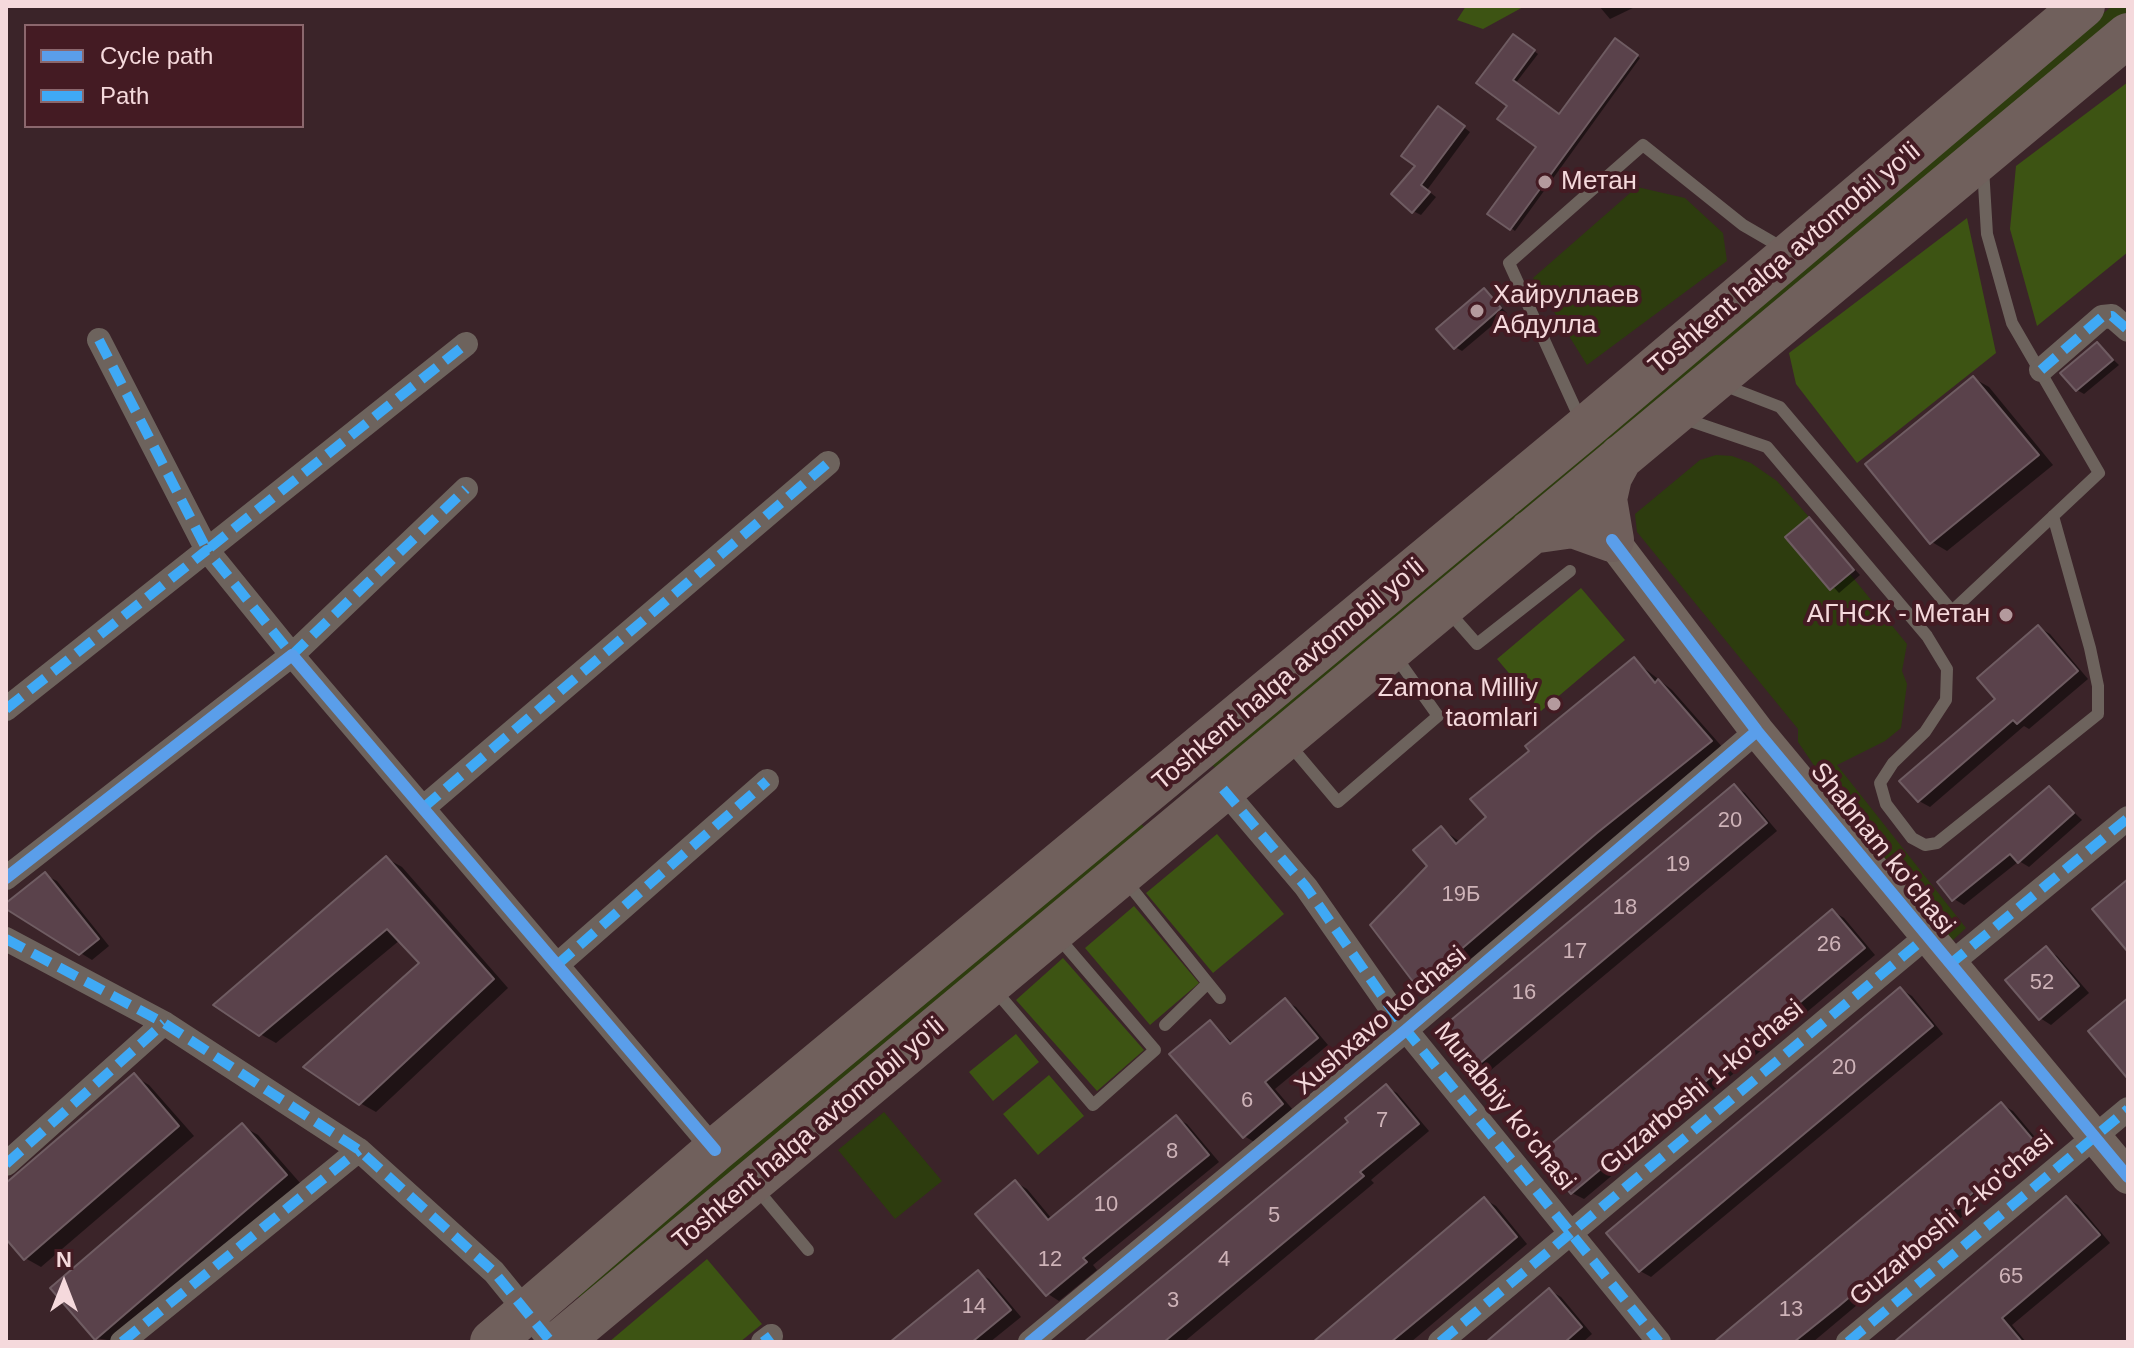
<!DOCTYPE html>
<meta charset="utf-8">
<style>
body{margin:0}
#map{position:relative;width:2134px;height:1348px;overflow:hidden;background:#3b2429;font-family:Arial,sans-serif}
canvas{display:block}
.frame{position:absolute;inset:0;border:8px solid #f5d9dc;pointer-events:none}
.legend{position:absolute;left:24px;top:24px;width:280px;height:104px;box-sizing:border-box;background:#441b23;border:2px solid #8b676d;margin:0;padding:10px 14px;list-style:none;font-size:24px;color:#f5d9dc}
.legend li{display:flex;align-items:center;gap:16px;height:40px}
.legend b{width:40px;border:2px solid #8b676d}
.north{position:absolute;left:24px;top:1244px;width:80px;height:80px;-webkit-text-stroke:6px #441b23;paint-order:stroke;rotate:0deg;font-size:22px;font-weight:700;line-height:32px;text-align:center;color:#f5d9dc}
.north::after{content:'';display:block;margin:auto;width:28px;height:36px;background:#f5d9dc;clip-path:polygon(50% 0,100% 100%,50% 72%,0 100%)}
</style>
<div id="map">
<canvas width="2134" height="1348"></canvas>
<div class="frame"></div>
<ul class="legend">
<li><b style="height:10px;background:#5a9eea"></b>Cycle path</li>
<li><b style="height:10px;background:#3fa9f5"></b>Path</li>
</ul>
<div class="north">N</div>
</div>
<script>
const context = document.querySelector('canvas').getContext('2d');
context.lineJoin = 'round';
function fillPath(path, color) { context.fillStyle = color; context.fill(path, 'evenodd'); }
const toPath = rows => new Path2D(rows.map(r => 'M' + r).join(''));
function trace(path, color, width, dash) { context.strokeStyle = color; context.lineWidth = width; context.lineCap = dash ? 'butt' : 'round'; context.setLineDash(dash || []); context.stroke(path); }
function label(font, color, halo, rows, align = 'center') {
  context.font = font + ' Arial,sans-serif'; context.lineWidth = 8; context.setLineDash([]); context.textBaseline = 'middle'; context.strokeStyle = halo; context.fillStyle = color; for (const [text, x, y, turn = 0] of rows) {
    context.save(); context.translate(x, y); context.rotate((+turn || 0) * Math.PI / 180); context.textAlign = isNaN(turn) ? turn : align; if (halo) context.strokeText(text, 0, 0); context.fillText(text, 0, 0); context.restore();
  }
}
const green = toPath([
 [2112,6,2128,6,2128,11,1218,771,1208,760],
 [1637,187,1685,198,1723,233,1727,261,1587,365,1533,278],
 [1716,455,1732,456,1751,463,1777,481,1809,517,1786,537,1830,590,1850,574,1907,644,1902,671,1907,684,1901,728,1885,741,1837,765,1966,928,1952,941,1837,799,1798,742,1798,729,1637,532,1635,514,1700,460],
 [1139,821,1148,832,581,1300,572,1290],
 [884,1112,942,1181,895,1219,838,1150]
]);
const forest = toPath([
 [1466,6,1525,6,1483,29,1457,20],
 [2128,82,2128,252,2037,326,2010,229,2016,166],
 [1967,218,1996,353,1857,463,1796,384,1789,353],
 [1581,588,1625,640,1541,711,1497,659],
 [1217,834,1284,914,1213,973,1146,893],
 [1134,906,1199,983,1150,1025,1085,948],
 [1063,958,1144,1050,1097,1091,1016,1000],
 [1016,1034,1039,1062,993,1101,969,1072],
 [1049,1075,1084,1116,1038,1155,1003,1114],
 [707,1259,762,1324,740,1342,609,1342]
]);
const shadow = toPath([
 [1599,6,1637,6,1610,19],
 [1517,38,1538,54,1515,84,1560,116,1615,41,1640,58,1515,231,1490,213,1538,146,1510,106],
 [1445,113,1470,132,1427,190,1436,197,1421,215,1413,211,1418,166],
 [1484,291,1507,313,1462,351,1455,347],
 [2097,344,2119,365,2084,394,2077,390],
 [1973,378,1989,387,2053,465,1947,551,1932,542],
 [1809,519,1860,575,1839,593,1788,537],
 [2038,627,2050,634,2088,679,2029,729,2024,726,1930,807,1919,801,1998,699],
 [1634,660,1672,690,1724,749,1432,994,1419,986,1430,866,1441,828,1460,842,1489,818,1531,751],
 [1734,786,1745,793,1777,831,1485,1075,1474,1068],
 [2049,788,2082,820,2029,867,2019,861,1964,905,1954,899],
 [386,858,402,867,508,988,376,1112,360,1103,422,963,400,940,276,1043,260,1034],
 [45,875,57,881,109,946,92,960,6,907],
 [1832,911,1844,918,1875,955,1584,1199,1572,1193],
 [2046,949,2057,956,2089,993,2051,1025,2040,1018],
 [1900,989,1912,996,1943,1034,1651,1277,1640,1271],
 [1285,1001,1296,1007,1328,1045,1275,1089,1294,1111,1256,1143,1244,1136,1210,1023,1234,1044],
 [134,1076,149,1085,194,1136,41,1267,25,1258,6,1236,6,1185],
 [1386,1087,1397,1093,1429,1131,1371,1180,1374,1183,1184,1342,1088,1342,1351,1122],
 [2001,1104,2013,1111,2044,1148,1813,1342,1717,1342],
 [1176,1118,1187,1124,1219,1162,1093,1265,1097,1270,1059,1301,1048,1294,1015,1182,1027,1189,1052,1219],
 [242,1126,258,1135,301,1184,118,1342,96,1338],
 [2067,1198,2078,1205,2110,1243,2012,1325,2026,1342,1895,1342],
 [1484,1199,1496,1206,1527,1244,1411,1342,1315,1342],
 [978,1273,989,1279,1021,1317,990,1342,893,1342],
 [1549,1290,1561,1297,1592,1334,1583,1342,1488,1342]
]);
const building = toPath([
 [1513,34,1535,50,1513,80,1559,114,1615,38,1638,55,1510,230,1487,214,1536,147,1497,119,1507,106,1476,83,1513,34],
 [1438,106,1465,126,1421,185,1430,192,1412,213,1391,194,1415,166,1401,156,1438,106],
 [1484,288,1501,308,1454,349,1436,329,1484,288],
 [2097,342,2113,360,2076,391,2060,373,2097,342],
 [1973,376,2039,455,1930,544,1865,464,1973,376],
 [1809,517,1854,570,1830,590,1785,537,1809,517],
 [2038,625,2078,671,2017,724,2013,720,1918,802,1899,781,1995,699,1977,678,2038,625],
 [1634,657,1655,683,1658,679,1712,741,1597,833,1417,987,1370,925,1427,866,1413,850,1441,826,1456,844,1486,817,1470,799,1529,751,1525,746,1634,657],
 [1734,784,1767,823,1472,1070,1439,1030,1734,784],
 [2049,786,2074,813,2018,863,2010,854,1952,901,1937,882,2049,786],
 [386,856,494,979,359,1105,303,1067,419,963,387,929,259,1036,213,1005,386,856],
 [45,872,99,939,79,955,6,909,6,903,45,872],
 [2128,879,2128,952,2092,909,2128,879],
 [1832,909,1865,948,1571,1194,1538,1155,1832,909],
 [2046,946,2079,986,2039,1020,2005,980,2046,946],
 [1900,987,1933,1026,1639,1272,1606,1233,1900,987],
 [1285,998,1318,1038,1265,1082,1283,1104,1243,1138,1169,1054,1210,1020,1230,1044,1285,998],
 [2128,998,2128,1079,2088,1031,2128,998],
 [134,1073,179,1126,24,1260,6,1239,6,1183,134,1073],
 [1386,1084,1419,1124,1360,1172,1364,1176,1164,1342,1084,1342,1348,1122,1345,1118,1386,1084],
 [2001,1102,2034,1141,1839,1306,1794,1342,1714,1342,2001,1102],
 [1176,1115,1209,1155,1083,1258,1087,1262,1046,1296,975,1214,1015,1180,1048,1220,1176,1115],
 [242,1123,287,1175,95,1340,50,1288,242,1123],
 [2066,1196,2100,1235,2002,1318,2022,1342,1894,1342,2066,1196],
 [1484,1197,1517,1237,1465,1281,1391,1342,1313,1342,1484,1197],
 [978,1270,1011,1310,972,1342,890,1342,978,1270],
 [1549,1288,1582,1327,1565,1342,1486,1342,1549,1288]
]);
const lane = toPath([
 [1723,385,1780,407,1952,611,2099,473,2012,323,1987,234,1983,168],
 [1682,418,1767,447,1927,636,1947,669,1946,700,1925,732,1893,763,1880,783,1886,804,1912,838,1925,845,1937,843,2098,714,2098,686,2090,648,2053,516],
 [1581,421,1509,263,1643,145,1743,225,1786,250],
 [1448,611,1477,644,1570,571],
 [1289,744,1338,802,1438,716,1396,657],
 [1125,880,1220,998],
 [994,989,1093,1105,1155,1050,1058,937],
 [1165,1025,1208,983],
 [756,1188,808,1250]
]);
const street = toPath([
 [99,340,207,550,466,344],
 [2041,370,2102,317,2112,316,2128,330],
 [6,709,207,550,292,655,466,489],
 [1223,789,1306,887,1406,1030,1659,1342],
 [423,808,828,463],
 [6,878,292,655,715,1150],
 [6,939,164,1023,359,1150,494,1272,551,1342],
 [557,965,767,781],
 [1949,965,2128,818],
 [6,1164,164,1023],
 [122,1342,359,1150],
 [763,1342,771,1336],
 [1030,1342,1406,1030,1757,731],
 [1440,1342,1926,937],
 [1848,1342,2128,1109]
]);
const secondary = toPath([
 [1612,540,1757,731,2128,1177]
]);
const highway = toPath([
 [1531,532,1573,526,1612,540,1605,499,1610,477,1621,457],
 [492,1342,715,1150,1585,428,2083,6],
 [560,1342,2128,35]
]);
const quiet = toPath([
 [99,340,207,550,466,344],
 [2041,370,2102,317,2112,316,2128,330],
 [6,709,207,550,292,655,466,489],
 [1223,789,1306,887,1406,1030,1659,1342],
 [423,808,828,463],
 [6,939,164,1023,359,1150,494,1272,551,1342],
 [557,965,767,781],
 [1949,965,2128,818],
 [6,1164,164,1023],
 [122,1342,359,1150],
 [763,1342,771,1336],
 [1440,1342,1926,937],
 [1848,1342,2128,1109]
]);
const cycleway = toPath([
 [1612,540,1757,731,2128,1177],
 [6,878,292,655,715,1150],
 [1030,1342,1406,1030,1757,731]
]);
const markers = [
 [1545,182,8,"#b49a9d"],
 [1477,311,8,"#b49a9d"],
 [2006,615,8,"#b49a9d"],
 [1554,704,8,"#b49a9d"]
];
const numberNames = [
 ["20",1730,821],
 ["19",1678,865],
 ["19Б",1461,895],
 ["18",1625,908],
 ["26",1829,945],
 ["17",1575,952],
 ["52",2042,983],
 ["16",1524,993],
 ["20",1844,1068],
 ["6",1247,1101],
 ["7",1382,1121],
 ["8",1172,1152],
 ["10",1106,1205],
 ["5",1274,1216],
 ["12",1050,1260],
 ["4",1224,1260],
 ["65",2011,1277],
 ["3",1173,1301],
 ["14",974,1307],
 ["13",1791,1310]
];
const poiNames = [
 ["Метан",1561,182],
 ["Хайруллаев",1493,296],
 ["Абдулла",1493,326],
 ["АГНСК - Метан",1990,615,"right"],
 ["Zamona Milliy",1538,689,"right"],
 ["taomlari",1538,719,"right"]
];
const streetNames = [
 ["Toshkent halqa avtomobil yo'li",1785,259,-40],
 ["Toshkent halqa avtomobil yo'li",1289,675,-40],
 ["Shabnam ko'chasi",1882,849,51],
 ["Xushxavo ko'chasi",1381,1021,-40],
 ["Guzarboshi 1-ko'chasi",1702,1088,-40],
 ["Murabbiy ko'chasi",1504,1107,51],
 ["Toshkent halqa avtomobil yo'li",809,1134,-40],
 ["Guzarboshi 2-ko'chasi",1952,1219,-40]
];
fillPath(green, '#2d3c0e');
fillPath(forest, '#3d5413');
fillPath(shadow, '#0007');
fillPath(building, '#5a424b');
trace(building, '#6f5c62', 2);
trace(lane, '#6d635d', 12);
trace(street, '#6d635d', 24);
trace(secondary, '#72655e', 34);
trace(highway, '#70605c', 44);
trace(quiet, '#3fa9f5', 10, [20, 10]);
trace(cycleway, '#5a9eea', 12);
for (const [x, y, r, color] of markers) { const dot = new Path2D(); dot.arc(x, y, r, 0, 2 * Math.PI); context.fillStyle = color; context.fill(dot); trace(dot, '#441b23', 3); }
label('22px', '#ceb3b8', null, numberNames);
label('26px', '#f5d9dc', '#441b23', poiNames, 'left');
label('26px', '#f5d9dc', '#441b23', streetNames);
</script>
